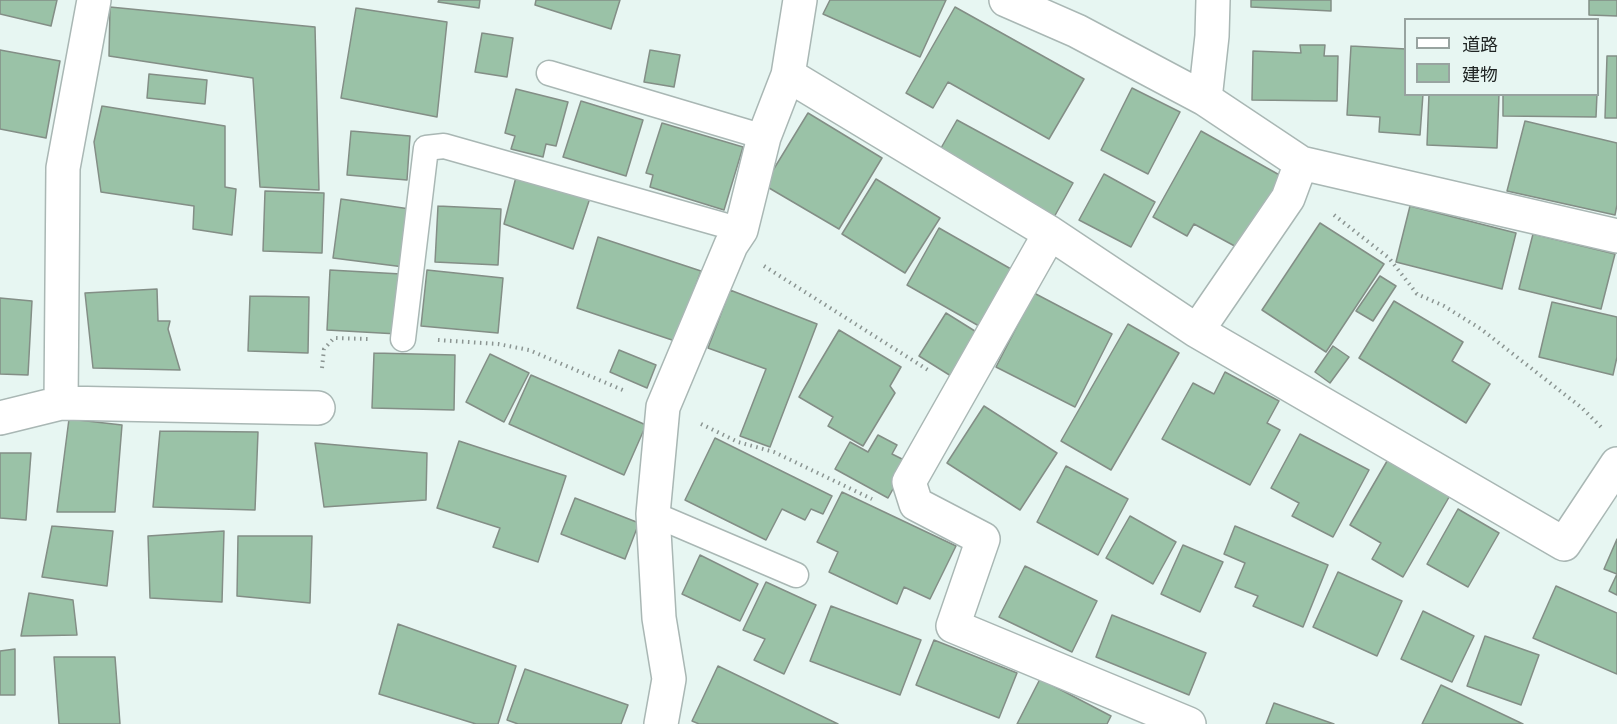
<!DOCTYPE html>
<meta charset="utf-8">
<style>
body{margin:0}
#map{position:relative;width:1617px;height:724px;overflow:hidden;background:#e7f6f2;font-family:Quicksand,"Noto Sans JP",sans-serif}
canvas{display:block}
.legend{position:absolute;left:1404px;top:18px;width:195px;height:78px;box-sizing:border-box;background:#e7f6f2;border:2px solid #98a3a0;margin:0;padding:8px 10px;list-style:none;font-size:18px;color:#212625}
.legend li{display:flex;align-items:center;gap:12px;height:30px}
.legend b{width:30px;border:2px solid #98a3a0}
</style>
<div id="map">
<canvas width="1617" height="724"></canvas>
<ul class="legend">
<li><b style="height:8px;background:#fff"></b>道路</li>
<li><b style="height:16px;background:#9ac2a7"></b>建物</li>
</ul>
</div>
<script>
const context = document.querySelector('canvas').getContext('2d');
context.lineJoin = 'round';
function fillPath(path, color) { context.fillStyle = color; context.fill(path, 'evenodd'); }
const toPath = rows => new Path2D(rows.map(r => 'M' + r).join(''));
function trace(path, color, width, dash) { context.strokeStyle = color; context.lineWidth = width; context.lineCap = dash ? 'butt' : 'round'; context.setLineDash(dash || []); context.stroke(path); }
const building = toPath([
 [0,0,57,0,51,26,0,14,0,0],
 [439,0,480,0,479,8,438,2,439,0],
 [536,0,620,0,611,29,535,5,536,0],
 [830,0,946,0,920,57,823,14,830,0],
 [1251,0,1331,0,1331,11,1251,7,1251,0],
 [1589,0,1617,0,1617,16,1589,15,1589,0],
 [110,7,315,27,319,190,260,187,253,78,109,56,110,7],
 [955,7,1084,79,1049,139,948,82,933,108,906,93,955,7],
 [356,8,447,22,437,117,341,98,356,8],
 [482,33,513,38,507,77,475,72,482,33],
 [1300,45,1325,45,1324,56,1338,56,1337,101,1252,100,1253,51,1301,53,1300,45],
 [1351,46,1406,49,1406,94,1423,94,1420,135,1379,132,1380,117,1347,115,1351,46],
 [0,50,60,61,46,138,0,129,0,50],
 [650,50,680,55,674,87,644,82,650,50],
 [1607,56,1617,56,1617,118,1605,118,1607,56],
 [149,74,207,80,205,104,147,98,149,74],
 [1132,88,1180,112,1148,174,1101,150,1132,88],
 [516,89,568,102,556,146,546,144,543,157,511,149,515,136,505,133,516,89],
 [1429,94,1499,94,1497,148,1427,145,1429,94],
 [1503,94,1597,94,1596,117,1503,116,1503,94],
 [581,101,643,120,626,176,563,157,581,101],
 [102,106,225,126,225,187,236,189,232,235,193,229,194,206,101,192,94,142,102,106],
 [808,113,882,158,839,229,764,185,808,113],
 [957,120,1073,183,1053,219,937,155,957,120],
 [1525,121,1617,143,1617,205,1615,215,1507,191,1525,121],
 [662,123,743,147,724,210,650,187,653,175,646,173,662,123],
 [351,131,410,136,407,180,347,175,351,131],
 [1201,131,1283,177,1242,250,1194,224,1187,236,1153,217,1201,131],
 [1104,174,1155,202,1131,247,1079,220,1104,174],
 [516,177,590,198,573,249,504,224,516,177],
 [876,179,940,218,905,273,842,234,876,179],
 [265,191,324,193,322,253,263,251,265,191],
 [341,199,410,209,404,267,333,258,341,199],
 [438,206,501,209,498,265,435,262,438,206],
 [1410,206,1516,233,1502,289,1396,262,1410,206],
 [1320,223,1384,264,1326,352,1262,310,1320,223],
 [939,228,1011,269,979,326,907,285,939,228],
 [1533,234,1615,254,1601,309,1519,289,1533,234],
 [598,237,701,271,675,341,577,308,598,237],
 [330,270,401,274,398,334,327,330,330,270],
 [427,270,503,278,498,333,421,326,427,270],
 [1380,276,1396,286,1373,321,1356,311,1380,276],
 [157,289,158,321,170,321,168,329,180,370,93,368,85,293,157,289],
 [730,290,817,324,770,447,740,436,766,369,708,348,730,290],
 [1034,293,1112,334,1075,407,996,367,1034,293],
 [250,296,309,297,308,353,248,351,250,296],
 [0,298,32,301,28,375,0,374,0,298],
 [1394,301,1463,342,1452,361,1490,384,1466,423,1359,358,1394,301],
 [1552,302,1617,317,1617,357,1613,375,1539,357,1552,302],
 [946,313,978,333,951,376,919,356,946,313],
 [1128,324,1179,353,1111,470,1061,441,1128,324],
 [839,330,901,367,890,386,895,393,863,446,828,426,833,417,799,397,839,330],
 [1333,346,1349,357,1330,383,1315,372,1333,346],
 [619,350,656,365,647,388,610,372,619,350],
 [374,353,455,355,454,410,372,408,374,353],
 [490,354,529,373,504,422,466,402,490,354],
 [1225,372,1279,401,1267,423,1280,430,1250,485,1162,439,1193,383,1214,394,1225,372],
 [531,375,646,425,624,475,509,424,531,375],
 [984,406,1057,453,1020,510,947,463,984,406],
 [69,419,122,425,115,512,57,512,69,419],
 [160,431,258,432,255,510,153,507,160,431],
 [1300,434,1369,470,1333,537,1292,516,1299,503,1271,488,1300,434],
 [878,435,897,445,892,454,908,462,888,498,835,469,850,442,868,452,878,435],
 [715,438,832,496,823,514,811,509,805,520,782,509,766,540,685,500,715,438],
 [459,441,566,476,538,562,493,547,500,528,437,508,459,441],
 [315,443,427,453,426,500,324,507,315,443],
 [0,453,31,453,26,520,0,518,0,453],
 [1390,456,1452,492,1403,577,1372,559,1381,543,1350,525,1390,456],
 [1066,466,1128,499,1098,555,1037,522,1066,466],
 [842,492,956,546,930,599,904,587,897,604,829,572,838,552,817,542,842,492],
 [575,498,639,523,625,559,561,534,575,498],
 [1458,509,1499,533,1468,587,1427,564,1458,509],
 [1130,516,1176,542,1153,584,1106,558,1130,516],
 [52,526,113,531,107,586,42,577,52,526],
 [1235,526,1328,565,1303,627,1253,606,1258,596,1235,587,1245,563,1224,554,1235,526],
 [224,531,222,602,150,598,148,536,224,531],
 [238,536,312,536,310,603,237,596,238,536],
 [1617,539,1617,595,1609,591,1617,574,1604,569,1617,539],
 [1183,545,1223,562,1200,612,1161,594,1183,545],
 [700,555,758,584,740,621,682,594,700,555],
 [1025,566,1097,601,1072,652,999,617,1025,566],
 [1338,572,1402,601,1377,656,1313,627,1338,572],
 [766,582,816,605,784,674,754,660,765,639,743,630,766,582],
 [1556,586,1617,613,1617,674,1533,638,1556,586],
 [29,593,73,600,77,635,21,636,29,593],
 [831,606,921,640,900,695,810,661,831,606],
 [1423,611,1474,636,1452,682,1401,659,1423,611],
 [1112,615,1206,653,1189,695,1096,657,1112,615],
 [398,624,516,666,498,724,476,724,379,694,398,624],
 [1485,636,1539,655,1521,705,1467,686,1485,636],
 [934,640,1017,673,999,718,916,685,934,640],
 [15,649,15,695,0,695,0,651,15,649],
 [54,657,115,657,120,724,59,724,54,657],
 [718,666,838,724,699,724,692,721,718,666],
 [525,669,628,705,621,724,518,724,507,720,525,669],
 [1040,679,1111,716,1107,724,1017,724,1040,679],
 [1441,685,1523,724,1422,724,1441,685],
 [1274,703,1334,724,1266,724,1274,703]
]);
const path = toPath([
 [1334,215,1389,258,1417,294,1444,306,1481,329,1582,408,1601,427],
 [764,266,928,370],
 [438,340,498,344,529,350,625,391],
 [322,368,324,349,334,338,368,339],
 [701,424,738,442,774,452,872,499]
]);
const lane = toPath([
 [549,73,764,137],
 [403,339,426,148,444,146,741,230],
 [653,514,796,575]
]);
const street = toPath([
 [1006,0,1077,31,1205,99],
 [1213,0,1212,36,1205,99,1301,163,1617,236],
 [788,75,1050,233,1197,331,1288,198,1301,163],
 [1050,233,909,482,916,504,983,539,953,626,1189,724],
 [1197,331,1564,544,1617,464],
 [61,403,318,408],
 [0,418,61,403,63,168,94,0],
 [661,724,669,679,659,618,653,514,663,407,731,245,741,230,764,137,788,75,800,0]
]);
fillPath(building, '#9ac2a7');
trace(building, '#838e86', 1.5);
trace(lane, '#a9b7b4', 27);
trace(street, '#a9b7b4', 36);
trace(path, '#8b9592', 4, [1.5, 4.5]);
trace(lane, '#fff', 24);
trace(street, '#fff', 33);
</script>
